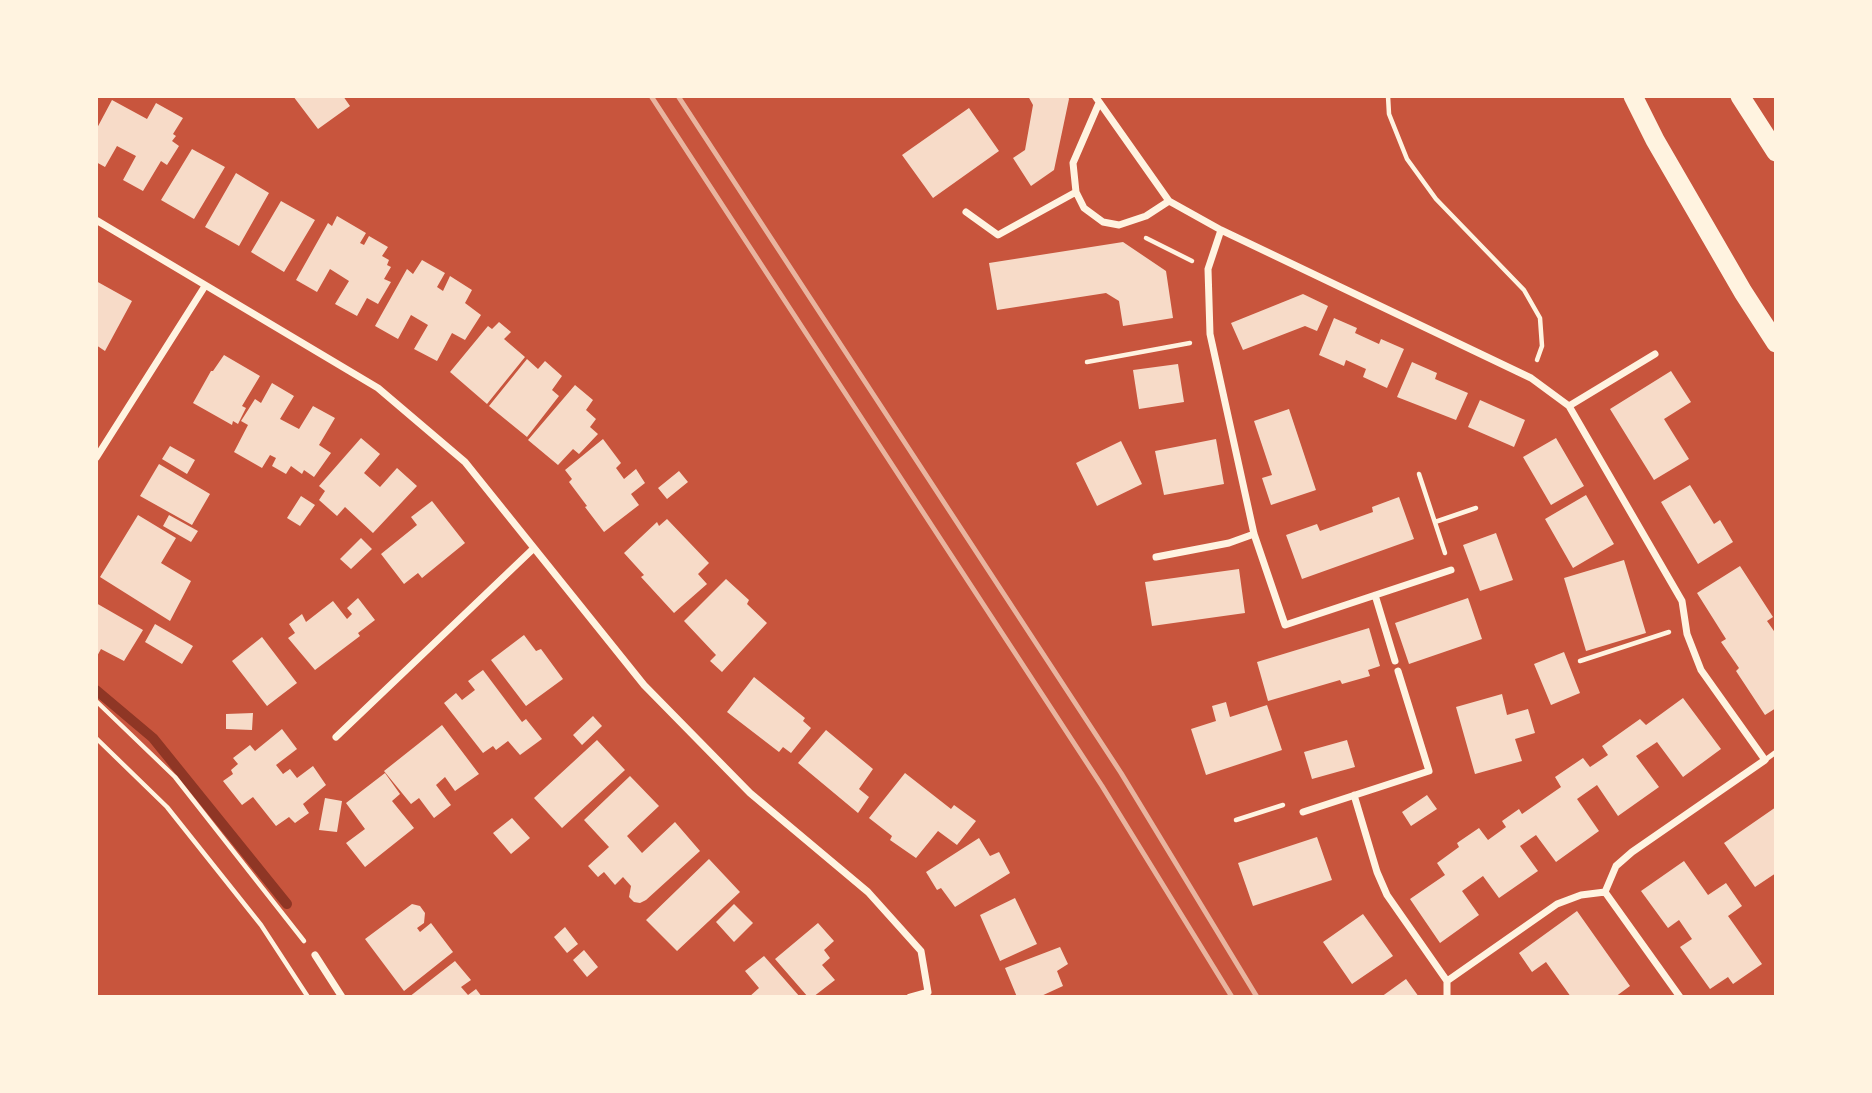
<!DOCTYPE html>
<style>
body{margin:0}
#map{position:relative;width:1872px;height:1093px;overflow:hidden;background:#c8553d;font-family:"Archivo Narrow",sans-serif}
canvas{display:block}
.frame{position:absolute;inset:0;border:98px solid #fff3e0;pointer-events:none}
</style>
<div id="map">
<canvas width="1872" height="1093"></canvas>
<div class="frame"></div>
</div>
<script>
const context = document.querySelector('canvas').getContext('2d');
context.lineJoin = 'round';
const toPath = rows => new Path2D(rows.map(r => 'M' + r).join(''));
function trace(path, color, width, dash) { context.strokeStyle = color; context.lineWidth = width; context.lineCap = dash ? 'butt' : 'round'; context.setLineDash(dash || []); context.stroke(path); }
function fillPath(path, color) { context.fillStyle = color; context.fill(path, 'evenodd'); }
const stream = toPath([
 [96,690,153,738,287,904]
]);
const building = toPath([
 [293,96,343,96,350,106,318,129],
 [1028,96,1068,96,1069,99,1054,170,1031,186,1013,158,1025,150,1033,105],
 [112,100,147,119,156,103,183,118,173,134,176,136,172,141,179,146,167,165,161,161,143,191,123,180,136,156,117,146,105,167,96,162,96,130],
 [969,108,999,151,933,198,902,155],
 [192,149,225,167,194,219,161,200],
 [236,173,269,193,239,246,205,227],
 [281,201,315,220,284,272,251,252],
 [337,216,366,233,360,243,364,245,369,236,388,247,382,256,389,260,387,265,391,267,384,279,391,282,378,304,367,298,357,316,335,304,349,281,330,269,317,292,296,280,328,223,332,226],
 [1123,242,1166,271,1173,318,1123,326,1119,301,1106,293,997,310,989,263],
 [422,260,445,273,437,287,443,291,450,276,472,290,465,303,481,315,465,340,452,333,437,361,414,349,428,325,411,315,398,339,375,326,407,269,413,274],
 [96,281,132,301,105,351,96,345],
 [1303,294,1328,306,1317,331,1305,326,1243,350,1231,323],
 [1334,318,1357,328,1355,333,1379,344,1381,339,1404,349,1387,388,1363,377,1366,369,1346,360,1344,366,1319,355],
 [499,322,511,332,504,339,525,357,487,404,450,372,488,326,492,329],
 [224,355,260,376,242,406,246,408,238,424,233,421,232,425,193,403,211,371,213,371],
 [527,359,538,369,545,361,562,376,552,390,559,396,527,437,489,406],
 [1412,362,1437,373,1435,379,1468,393,1456,420,1397,397],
 [1178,364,1184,402,1139,409,1133,370],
 [1671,371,1691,402,1664,419,1689,459,1654,480,1610,409],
 [272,383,294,396,280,419,299,429,313,406,335,418,319,445,331,453,314,477,304,470,302,474,291,466,286,474,272,466,276,458,270,455,262,468,234,452,248,425,241,421,255,399,261,403],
 [575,385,593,400,586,410,596,419,590,427,598,434,579,454,573,449,558,465,528,440],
 [1480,400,1525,420,1514,447,1468,427],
 [1289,409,1316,490,1271,505,1262,478,1272,475,1254,421],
 [361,438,380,454,364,473,380,487,397,468,417,486,373,533,345,507,337,516,319,500,325,491,319,486],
 [1556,438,1584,486,1551,505,1523,457],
 [603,439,621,463,616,468,624,479,636,469,645,483,631,494,639,505,604,532,585,507,587,506,569,482,572,479,565,470],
 [1216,439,1224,484,1164,495,1155,451],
 [1121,441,1142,484,1097,506,1076,463],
 [170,446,195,460,187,474,162,459],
 [159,464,210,494,192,525,140,496],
 [679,471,688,482,667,499,658,488],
 [1690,485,1714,524,1720,520,1733,542,1698,564,1661,502],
 [1586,495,1614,544,1573,568,1545,519],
 [301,496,315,505,300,526,287,518],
 [1399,497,1414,539,1302,579,1286,535,1317,524,1320,531,1373,512,1372,507],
 [432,501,465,543,422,578,418,573,404,584,381,554,417,525,411,517],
 [138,515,176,538,161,563,191,581,170,621,100,577],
 [169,515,198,531,191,542,163,526],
 [667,519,709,563,698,574,707,584,674,613,641,577,644,575,624,553,657,522,659,526],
 [1496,533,1513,580,1480,591,1463,545],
 [361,538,372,549,351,569,340,559],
 [1624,560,1646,633,1586,651,1564,578],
 [1740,566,1773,617,1767,621,1776,634,1776,708,1765,715,1736,671,1739,668,1721,642,1726,639,1697,593],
 [1239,569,1245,613,1152,626,1145,582],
 [726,579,749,600,747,604,767,623,722,672,710,661,716,655,684,621],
 [358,598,375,620,358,633,360,636,315,670,288,638,295,633,289,624,302,614,306,622,333,601,347,619,352,614,347,608],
 [1468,598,1482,639,1409,664,1395,623],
 [96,603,143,630,124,661,101,649,96,658],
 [155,624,193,646,182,664,145,642],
 [1369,628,1380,666,1368,670,1370,676,1342,684,1340,680,1268,701,1257,662],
 [524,635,536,651,541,649,563,679,526,706,491,660],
 [262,637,297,683,267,706,232,661],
 [1564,652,1580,693,1551,705,1534,664],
 [483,670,522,722,526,719,542,739,520,755,508,741,496,750,493,746,483,753,444,703,456,693,462,700,475,690,468,681],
 [754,677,805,718,803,721,811,728,791,753,783,747,779,752,727,712],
 [1502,694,1507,715,1528,709,1535,733,1515,739,1522,761,1475,774,1456,707],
 [1683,698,1721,749,1683,777,1657,742,1636,756,1659,787,1618,816,1597,785,1577,799,1599,831,1556,862,1536,835,1520,846,1538,871,1499,898,1483,876,1462,891,1479,915,1440,943,1410,899,1445,875,1437,863,1459,847,1457,843,1479,828,1488,840,1506,827,1502,821,1519,809,1522,814,1561,787,1555,777,1583,758,1590,767,1608,755,1602,746,1640,719,1646,725],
 [1226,702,1230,717,1267,705,1282,750,1206,775,1191,729,1216,721,1212,706],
 [253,713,252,730,226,729,226,714],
 [593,716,602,726,582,745,573,735],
 [442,725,479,774,455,791,445,777,436,785,451,805,434,818,419,798,411,804,384,771],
 [282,729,297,749,276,765,283,774,290,769,297,778,313,766,326,785,303,804,309,813,295,823,289,817,276,826,253,797,242,805,223,781,233,774,231,770,238,764,233,758,250,745,255,751],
 [826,730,873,769,859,789,869,797,858,813,798,763],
 [597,740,625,770,562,828,534,798],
 [1347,740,1355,767,1312,779,1304,752],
 [385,773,400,794,392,801,414,828,365,867,346,843,365,829,346,803],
 [905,773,951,809,954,805,976,821,957,845,938,831,916,858,890,840,892,836,869,818],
 [630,776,659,806,627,836,635,845,642,853,675,822,700,851,646,900,640,903,634,902,629,897,631,886,623,877,615,885,604,872,598,877,588,866,609,847,584,820],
 [1427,795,1437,809,1411,826,1402,812],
 [325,798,342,801,337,832,319,830],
 [1776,807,1776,873,1755,887,1724,843],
 [512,818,530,838,511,854,493,833],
 [1317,837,1332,880,1253,906,1238,863],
 [979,838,990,856,999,852,1010,873,955,907,941,888,937,890,926,872],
 [709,859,740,892,677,951,646,920],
 [1684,861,1708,895,1726,883,1742,906,1728,916,1762,964,1733,984,1728,977,1710,989,1680,947,1692,939,1679,920,1668,928,1641,891],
 [1015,898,1037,944,1000,961,980,915],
 [412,904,420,906,425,913,424,923,417,928,420,932,431,923,453,952,404,991,365,939],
 [734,904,753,923,734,942,716,922],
 [1577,911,1630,986,1615,997,1571,997,1546,962,1532,972,1519,953],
 [1363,914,1393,956,1352,984,1323,942],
 [818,923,834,941,824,950,830,958,822,965,835,980,813,997,808,997,775,959],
 [565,927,578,944,567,953,554,937],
 [1060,947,1068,964,1057,971,1063,986,1039,997,1017,997,1005,968],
 [584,950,598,967,587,977,573,960],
 [764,956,800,997,749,997,759,988,745,971],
 [455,961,471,980,461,987,468,995,476,989,482,997,409,997],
 [1406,979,1419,997,1381,997]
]);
const path = toPath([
 [1388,96,1389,114,1407,159,1436,199,1524,290,1540,318,1542,346,1537,360],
 [1146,238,1192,261],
 [1087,362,1190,343],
 [1419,474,1445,553],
 [1435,522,1476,508],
 [1580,661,1669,632],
 [96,701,175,777,304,941],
 [96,738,167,807,261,925,308,997],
 [1236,820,1283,805]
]);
const service = toPath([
 [1765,760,1776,752]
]);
const minor = toPath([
 [1095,96,1169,201,1221,230,1531,378,1569,406,1682,601,1687,634,1701,670,1765,760,1632,852,1616,866,1605,892,1680,997],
 [1099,103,1073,163,1076,192,1084,208,1103,222,1119,225,1146,216,1169,201],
 [966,212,998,235,1076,192],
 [96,220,378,388,465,462,644,685,750,793,868,892,921,951,928,992],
 [1221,230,1208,269,1210,334,1254,534,1285,625,1451,570],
 [1569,406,1655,354],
 [96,458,205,286],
 [1156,557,1229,543,1254,534],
 [1375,595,1395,661],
 [336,737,534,548],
 [1354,795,1377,872,1387,895,1447,981,1447,997],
 [1303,812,1429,771,1398,671],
 [315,955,342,997],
 [1447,981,1557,904,1581,895,1605,892],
 [910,997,928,992]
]);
const trunk = toPath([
 [1633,96,1655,140,1743,292,1776,343],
 [1740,96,1776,152]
]);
const rail = toPath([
 [651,96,1102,786,1232,997],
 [678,96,1121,773,1257,997]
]);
trace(stream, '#8f3625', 10);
fillPath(building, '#f7dbc8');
trace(path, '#fff3e0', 4.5);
trace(service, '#fff3e0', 5);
trace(minor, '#fff3e0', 7);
trace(trunk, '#fff3e0', 19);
trace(rail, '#e9b49f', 5);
</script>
